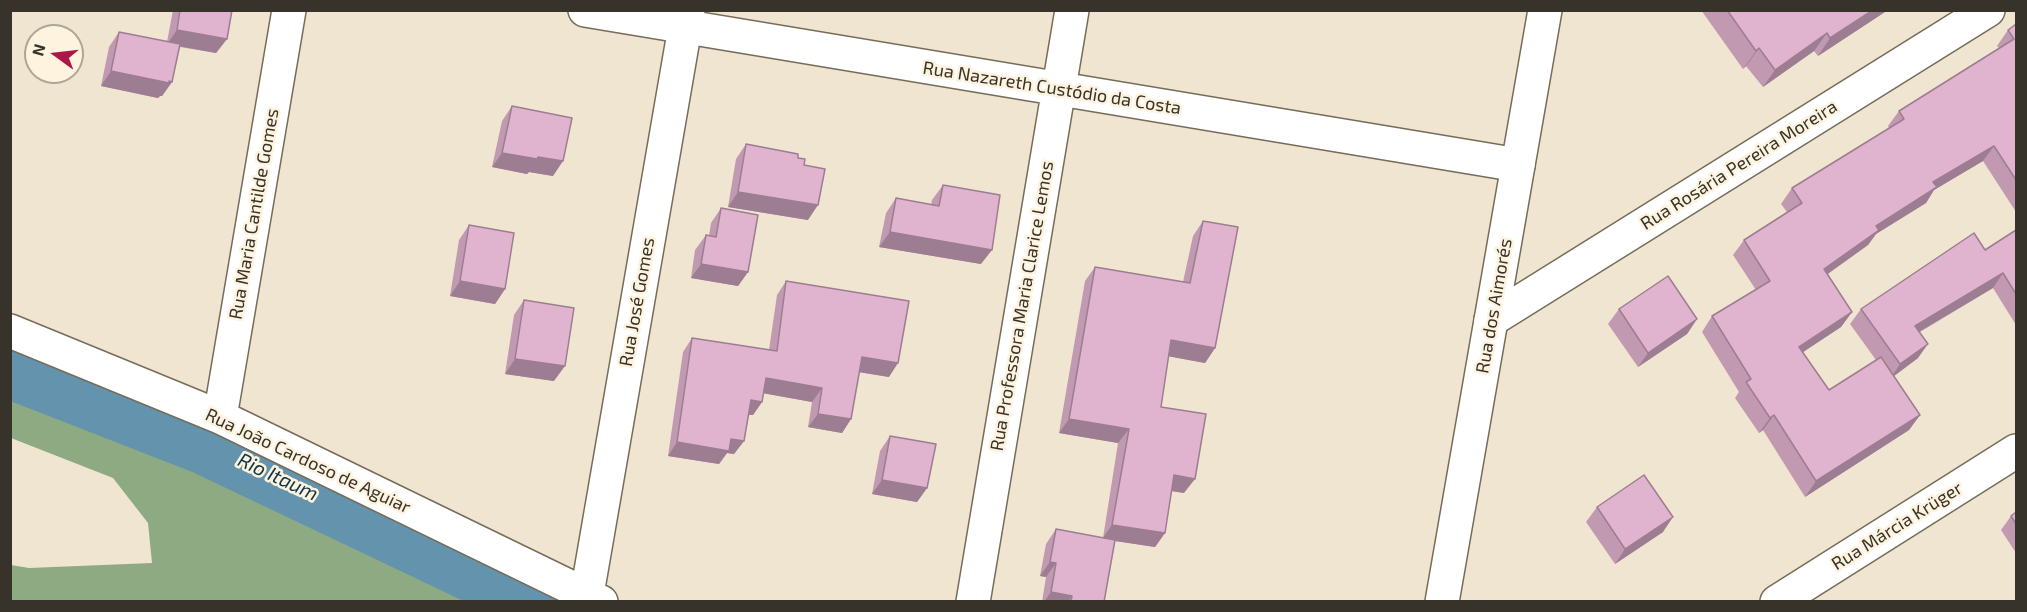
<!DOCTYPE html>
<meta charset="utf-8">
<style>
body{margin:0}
#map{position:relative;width:2027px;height:612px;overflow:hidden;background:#f0e5d1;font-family:"Exo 2",sans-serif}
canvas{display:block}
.frame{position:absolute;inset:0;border:12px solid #37332b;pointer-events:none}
.north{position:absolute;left:24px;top:24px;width:60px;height:60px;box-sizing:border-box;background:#fdf3de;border:2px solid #aea696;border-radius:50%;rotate:285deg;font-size:16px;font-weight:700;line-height:24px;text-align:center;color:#37332b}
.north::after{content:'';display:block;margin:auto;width:21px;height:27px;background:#ab1746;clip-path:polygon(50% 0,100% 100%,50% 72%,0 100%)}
</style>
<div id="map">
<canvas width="2027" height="612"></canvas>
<div class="frame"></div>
<div class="north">N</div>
</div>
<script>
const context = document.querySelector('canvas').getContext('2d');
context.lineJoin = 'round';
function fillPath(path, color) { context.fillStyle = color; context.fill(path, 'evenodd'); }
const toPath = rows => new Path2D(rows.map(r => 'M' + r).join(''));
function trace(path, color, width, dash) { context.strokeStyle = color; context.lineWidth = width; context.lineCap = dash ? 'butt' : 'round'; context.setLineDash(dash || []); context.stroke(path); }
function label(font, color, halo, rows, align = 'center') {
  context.font = font + ' "Exo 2",sans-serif'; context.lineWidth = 5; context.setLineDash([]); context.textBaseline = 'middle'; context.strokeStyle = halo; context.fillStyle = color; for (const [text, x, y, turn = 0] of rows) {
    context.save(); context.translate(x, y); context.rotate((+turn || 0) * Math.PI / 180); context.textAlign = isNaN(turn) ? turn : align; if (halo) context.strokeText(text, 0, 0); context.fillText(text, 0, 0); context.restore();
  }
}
const forest = toPath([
 [11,380,200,455,503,601,11,601,11,565,29,568,152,563,148,523,113,478,11,438]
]);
const river = toPath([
 [10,367,207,444,539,602]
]);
const street = toPath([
 [585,10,1518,165],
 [1491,320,1988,10],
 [10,331,220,417,601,602],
 [220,417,289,10],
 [587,594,688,10],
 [973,602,1072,10],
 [1777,602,2016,451]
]);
const secondary = toPath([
 [1442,602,1545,10]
]);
const wall = toPath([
 [173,10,232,10,227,39,216,53,180,47,172,82,162,96,160,96,158,98,101,86,109,47,119,32,167,42],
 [1701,10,1888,10,1818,56,1814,51,1763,87,1746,66,1743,69],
 [2016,24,2016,212,1983,161,1934,190,1926,203,1876,234,1868,245,1828,274,1852,312,1841,327,1803,352,1829,390,1876,360,1850,324,1861,309,1985,250,2016,230,2016,325,1993,288,1920,332,1918,358,1894,376,1920,415,1909,430,1805,497,1763,430,1759,433,1735,398,1739,392,1702,332,1712,316,1756,290,1733,255,1744,240,1787,212,1781,204,1792,188,1889,128,1888,126,1899,111,1999,48,1997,46,2008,30],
 [512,106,553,176,529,172,527,174,492,167,502,121],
 [746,144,804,165,808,220,728,207,736,159],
 [943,185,981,264,879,247,886,213,896,198,931,205,932,200],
 [721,208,748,272,738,286,691,278,695,250,706,235,709,236,711,223],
 [1203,221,1215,348,1205,363,1169,356,1161,407,1184,493,1172,491,1165,533,1155,547,1115,541,1104,602,1042,602,1046,577,1040,576,1046,544,1056,529,1103,538,1118,443,1059,433,1085,281,1095,267,1183,282,1193,236],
 [469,225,505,289,495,304,450,296,459,240],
 [786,281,889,377,859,372,851,419,842,433,808,427,812,402,764,393,762,402,753,415,748,415,744,441,734,454,727,453,719,464,668,456,683,352,692,338,769,350,777,295],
 [524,300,554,381,505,374,514,315],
 [1619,309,1697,319,1687,334,1638,367,1608,324],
 [890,436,927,488,917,502,872,494,880,451],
 [1597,507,1663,532,1615,564,1586,522],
 [2016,512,2016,553,2001,530,2011,516]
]);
const shadedWall = toPath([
 [1873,10,1888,10,1818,56,1830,38],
 [177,30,227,39,216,53,167,44],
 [1827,33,1814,51,1763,87,1775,70],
 [1759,48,1746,66,1743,69,1756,51],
 [111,71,169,81,172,82,162,96,160,96,158,98,101,86],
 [1994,146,1983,161,1934,190,1926,203,1876,234,1868,245,1813,284,1824,269,1876,226,1933,182],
 [502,153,538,157,563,161,553,176,529,172,527,174,492,167],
 [738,192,818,205,808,220,728,207],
 [890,232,992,250,981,264,879,247],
 [701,264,748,272,738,286,691,278],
 [2003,273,1993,288,1905,340,1915,326],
 [460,281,505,289,495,304,450,296],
 [1852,312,1841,327,1788,362,1799,347],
 [1697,319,1687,334,1638,367,1648,353],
 [1171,340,1215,348,1205,363,1161,355],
 [1928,344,1918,358,1890,379,1900,364],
 [862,357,898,363,889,377,852,371],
 [515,359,565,366,554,381,505,374],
 [766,378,822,388,812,402,756,392],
 [751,400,762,402,753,415,741,414],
 [818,414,851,419,842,433,808,427],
 [1774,415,1763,430,1759,433,1770,418],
 [1920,415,1909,430,1805,497,1816,481],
 [1069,419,1129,429,1118,443,1059,433],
 [731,439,744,441,734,454,727,453,719,464,668,456,677,442],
 [1174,475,1195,479,1184,493,1164,490],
 [882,480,927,488,917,502,872,494],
 [1673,517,1663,532,1615,564,1625,549],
 [1112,525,1165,533,1155,547,1102,539],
 [1050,562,1056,563,1046,577,1040,576],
 [1051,592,1072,596,1068,602,1044,602]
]);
const building = toPath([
 [180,10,232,10,227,39,177,30,180,10],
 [1727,10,1873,10,1830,38,1827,33,1775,70,1759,48,1756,51,1727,10],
 [2016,24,2016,180,1994,146,1933,182,1937,187,1876,226,1879,230,1824,269,1852,312,1799,347,1829,390,1881,357,1920,415,1816,481,1774,415,1770,418,1746,382,1751,379,1712,316,1770,281,1744,240,1802,203,1792,188,1904,119,1899,111,2014,39,2008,30,2016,24],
 [119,32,180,44,172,82,169,81,169,83,111,71,119,32],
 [512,106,572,118,563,161,538,157,537,159,502,153,512,106],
 [746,144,798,154,798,158,805,159,804,165,825,169,818,205,738,192,746,144],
 [943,185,1000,195,992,250,890,232,896,198,939,206,943,185],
 [721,208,758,215,748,272,701,264,706,235,716,237,721,208],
 [1203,221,1238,227,1215,348,1171,340,1161,407,1206,414,1195,479,1174,475,1165,533,1112,525,1129,429,1069,419,1095,267,1190,283,1203,221],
 [469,225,514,233,505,289,460,281,469,225],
 [2016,230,2016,294,2003,273,1915,326,1928,344,1900,364,1861,309,1974,233,1985,250,2016,230],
 [1668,276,1697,319,1648,353,1619,309,1668,276],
 [786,281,909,301,898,363,862,357,851,419,818,414,822,388,766,378,762,402,751,400,744,441,731,439,729,451,677,442,692,338,777,351,786,281],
 [524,300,574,308,565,366,515,359,524,300],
 [890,436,936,444,927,488,882,480,890,436],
 [1644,475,1673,517,1625,549,1597,507,1644,475],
 [2016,512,2016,524,2011,516,2016,512],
 [1056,529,1115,540,1104,602,1071,602,1072,596,1051,592,1056,563,1050,562,1056,529]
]);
const streetNames = [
 ["Rua Nazareth Custódio da Costa",1052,88,9],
 ["Rua Rosária Pereira Moreira",1739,165,-32],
 ["Rua Maria Cantilde Gomes",254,214,-80],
 ["Rua José Gomes",637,302,-80],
 ["Rua Professora Maria Clarice Lemos",1022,306,-80],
 ["Rua dos Aimorés",1494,306,-80],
 ["Rua João Cardoso de Aguiar",308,461,25],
 ["Rua Márcia Krüger",1897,526,-32]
];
const waterNames = [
 ["Rio Itaum",278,477,25]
];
fillPath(forest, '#8eaa83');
trace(river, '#6493ad', 63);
trace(street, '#756c5a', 36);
trace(secondary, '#756c5a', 36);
trace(street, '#fff', 33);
trace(secondary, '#fff', 33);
fillPath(wall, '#c19ab2');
fillPath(shadedWall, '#9d7d91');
fillPath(building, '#e0b3cf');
trace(building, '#9d7d91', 1.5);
label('18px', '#37332b', '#fdf3de', streetNames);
label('italic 20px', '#0c3649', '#fdf3de', waterNames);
</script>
